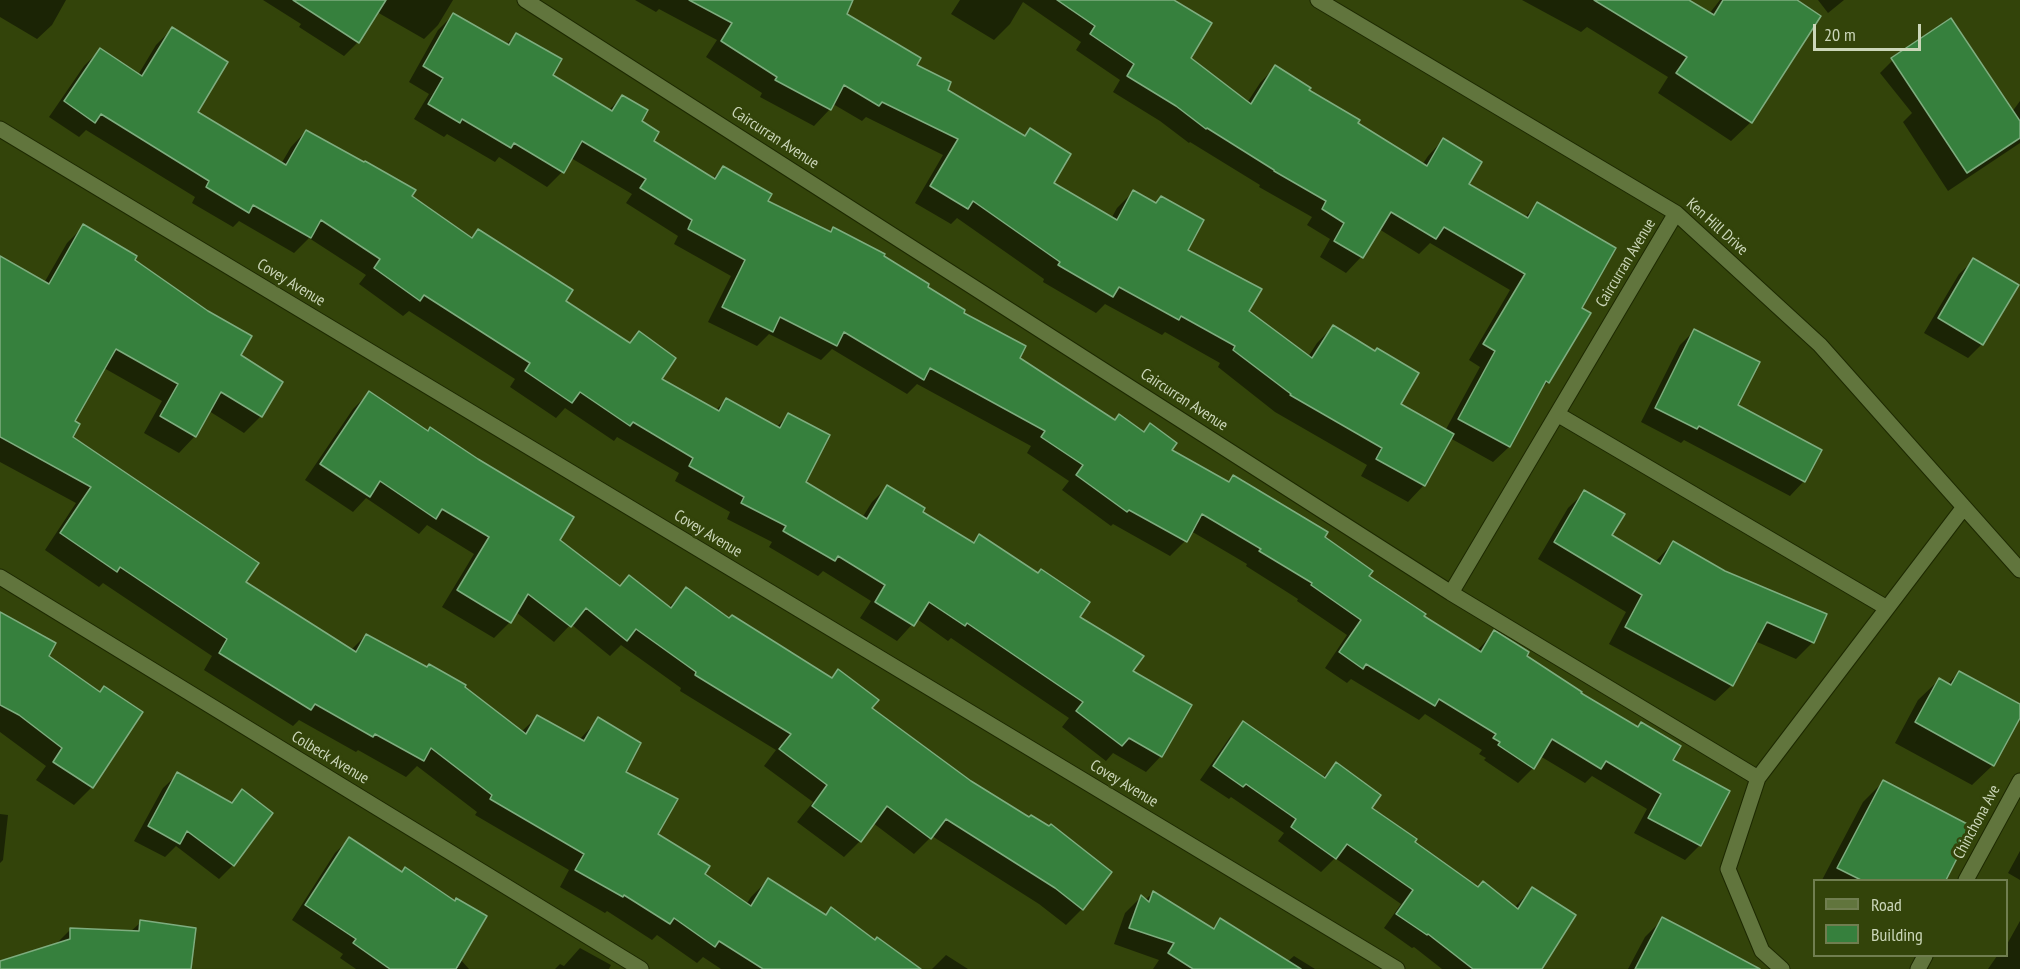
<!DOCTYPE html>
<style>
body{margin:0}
#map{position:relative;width:2020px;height:969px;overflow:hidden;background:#33440a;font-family:"PT Sans Narrow",sans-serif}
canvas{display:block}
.legend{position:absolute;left:1813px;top:879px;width:195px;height:78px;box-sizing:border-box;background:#33440a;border:2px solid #707e50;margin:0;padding:8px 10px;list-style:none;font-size:18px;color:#cbd6b9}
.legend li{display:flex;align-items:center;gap:12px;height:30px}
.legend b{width:30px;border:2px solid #707e50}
.scale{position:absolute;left:1813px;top:24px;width:108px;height:27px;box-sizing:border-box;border:3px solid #cbd6b9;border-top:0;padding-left:8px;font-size:18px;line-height:21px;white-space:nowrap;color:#cbd6b9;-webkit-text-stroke:4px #33440a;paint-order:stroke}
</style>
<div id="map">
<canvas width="2020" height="969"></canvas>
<ul class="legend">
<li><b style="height:8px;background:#61753d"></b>Road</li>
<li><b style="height:16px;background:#36803d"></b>Building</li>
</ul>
<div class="scale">20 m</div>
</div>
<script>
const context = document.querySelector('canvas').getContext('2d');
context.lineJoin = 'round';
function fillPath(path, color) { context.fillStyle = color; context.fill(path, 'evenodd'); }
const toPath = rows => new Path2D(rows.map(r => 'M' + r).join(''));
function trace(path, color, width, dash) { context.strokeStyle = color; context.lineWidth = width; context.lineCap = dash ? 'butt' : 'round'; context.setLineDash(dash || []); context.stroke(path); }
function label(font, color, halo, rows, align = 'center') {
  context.font = font + ' "PT Sans Narrow",sans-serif'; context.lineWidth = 6; context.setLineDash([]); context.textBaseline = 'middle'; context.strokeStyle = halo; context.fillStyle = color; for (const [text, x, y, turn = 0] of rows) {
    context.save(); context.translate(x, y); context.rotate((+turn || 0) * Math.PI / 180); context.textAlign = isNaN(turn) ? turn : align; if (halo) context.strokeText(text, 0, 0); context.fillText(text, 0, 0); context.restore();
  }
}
const shadow = toPath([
 [0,0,66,0,52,25,37,39,0,17],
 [263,0,453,0,438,25,424,39,377,12,358,42,344,56,299,27,301,24],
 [635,0,836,0,845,15,946,90,1023,137,1030,130,1052,184,1111,219,1117,208,1133,192,1155,204,1161,197,1186,251,1247,311,1308,357,1317,343,1333,327,1399,405,1445,431,1480,367,1469,360,1510,290,1430,243,1419,254,1379,229,1361,257,1346,273,1320,257,1330,239,1307,225,1312,217,1259,187,1260,185,1190,142,1189,143,1160,121,1113,92,1120,80,1076,50,1081,42,1023,2,1010,24,994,40,951,14,960,0,1151,0,1190,59,1247,103,1260,83,1275,67,1356,124,1422,165,1428,156,1443,140,1466,185,1524,218,1538,204,1580,309,1589,314,1548,382,1538,392,1509,447,1493,462,1450,438,1424,485,1408,502,1361,476,1367,465,1275,412,1218,367,1220,363,1165,332,1162,335,1105,304,1096,313,1043,282,1044,279,957,218,951,224,915,203,943,155,866,117,862,121,833,104,830,109,814,126,760,97,762,93,706,57,717,40,659,9,656,12],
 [1522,0,1686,0,1709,14,1720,0,1794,0,1751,122,1731,141,1658,93,1668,77,1587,27,1581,32],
 [1818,0,1844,0,1828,13],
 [453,15,506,45,516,34,551,76,608,111,622,97,652,141,712,179,723,168,766,202,829,233,834,229,882,257,962,313,1018,359,1114,421,1143,433,1151,425,1170,450,1228,483,1233,477,1323,538,1367,577,1422,617,1477,651,1494,632,1525,657,1671,760,1700,845,1685,860,1634,833,1647,809,1592,776,1585,783,1540,756,1533,768,1518,783,1484,760,1486,758,1479,754,1482,750,1425,714,1419,720,1351,679,1347,683,1325,668,1347,635,1297,601,1298,599,1246,566,1247,564,1191,531,1185,541,1170,556,1113,524,1111,526,1062,490,1069,481,1027,453,1031,446,917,384,907,394,832,349,821,360,769,334,757,346,708,322,731,276,674,244,678,236,626,203,632,194,571,158,562,172,547,187,499,157,495,162,447,134,444,137,414,119,429,94,409,82,438,30],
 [172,29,196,112,281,164,291,147,306,131,410,196,470,238,478,231,564,301,628,344,639,333,660,379,715,411,726,400,776,428,788,415,804,483,862,518,872,502,887,487,921,512,972,543,980,536,1078,617,1131,672,1161,756,1146,772,1113,753,1106,761,1062,727,1069,718,951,638,948,641,917,619,897,641,860,618,871,601,823,571,818,576,769,547,772,542,727,519,730,512,675,481,679,473,617,437,614,441,565,408,556,418,510,387,515,379,409,311,403,316,359,284,366,275,309,238,294,253,239,221,233,227,192,203,195,197,86,130,79,137,49,117,84,66,100,50,138,75,156,45],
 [1899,54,2012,112,2020,101,2020,143,1948,191,1903,122,1912,113,1880,73],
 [84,226,133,261,239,356,281,382,261,416,244,433,209,411,195,436,179,453,144,433,162,401,104,368,73,422,71,438,244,583,351,650,366,635,463,687,521,732,537,717,579,740,599,719,656,834,702,874,746,905,751,897,768,880,825,916,831,909,874,941,919,969,721,969,703,957,697,963,657,935,652,940,607,911,605,913,560,887,569,870,475,815,477,812,417,766,406,777,358,750,356,752,299,720,293,726,204,670,212,656,103,583,99,587,45,550,76,503,0,462,0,257,44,283,67,243],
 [1974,260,1982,344,1968,358,1924,333,1959,274],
 [1694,331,1736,406,1804,481,1790,496,1684,440,1681,443,1641,422,1680,345],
 [369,393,619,587,629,577,668,608,686,589,729,620,831,679,838,671,870,708,1082,909,1066,925,1039,904,932,836,914,854,873,823,860,841,844,857,797,822,813,802,764,766,776,750,680,691,681,688,621,645,610,656,571,624,554,642,516,612,510,622,494,638,442,607,474,554,427,525,419,534,366,498,353,512,305,480,353,409],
 [1585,492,1610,536,1654,563,1673,543,1813,642,1796,659,1755,641,1732,685,1715,701,1609,644,1626,612,1538,559,1568,508],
 [0,613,47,657,99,693,104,688,141,713,92,787,74,805,36,780,46,766,0,732],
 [1959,672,2020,706,2020,715,1993,765,1972,785,1895,743,1918,700,1939,680,1947,685],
 [1244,723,1322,778,1336,764,1370,808,1413,842,1478,888,1514,908,1532,889,1540,969,1442,969,1414,947,1412,948,1384,928,1401,904,1335,858,1321,872,1278,841,1284,833,1231,797,1229,799,1200,780,1230,737],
 [178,774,230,803,242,791,233,865,219,879,176,846,165,857,134,841,163,788],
 [1883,782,1971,828,1945,880,1822,880,1863,802],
 [0,814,8,815,3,860,0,863],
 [349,839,460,959,469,969,356,969,340,958,343,954,292,920,335,853],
 [2020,851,2020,880,2008,873],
 [1153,893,1212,929,1221,920,1287,962,1294,956,1315,969,1153,969,1159,960,1114,944,1125,913,1141,897,1145,900],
 [1663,919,1757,969,1628,969,1645,937],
 [2020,921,2020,969,1988,969,1997,956,2006,956,2006,946],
 [141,922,190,969,0,969,0,963,54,946,71,929,130,932],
 [580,948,611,965,609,969,555,969,560,964,564,966],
 [946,955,968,969,932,969]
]);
const building = toPath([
 [293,0,386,0,359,43,293,0],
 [689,0,853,0,847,14,921,58,917,65,951,82,948,90,1025,136,1030,128,1071,154,1054,183,1117,220,1133,190,1156,203,1161,196,1204,220,1188,250,1262,289,1249,311,1312,358,1333,325,1375,351,1377,348,1419,373,1401,404,1454,434,1425,486,1376,459,1382,448,1290,395,1291,394,1233,350,1235,346,1181,316,1179,320,1119,287,1113,297,1058,265,1060,262,973,201,968,209,930,186,958,139,882,102,879,106,844,85,831,110,775,80,777,77,721,41,732,23,689,0],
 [1057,0,1174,0,1212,23,1191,58,1251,104,1275,65,1311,88,1309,90,1360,120,1358,123,1427,166,1443,138,1482,162,1469,184,1528,218,1537,202,1616,248,1582,308,1591,313,1549,383,1546,381,1510,447,1458,419,1495,351,1483,344,1525,274,1444,227,1436,239,1391,212,1363,258,1334,241,1344,223,1322,209,1326,201,1274,171,1274,170,1207,128,1206,129,1176,106,1127,76,1134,64,1090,34,1095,26,1057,0],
 [1594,0,1689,0,1714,15,1723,0,1797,0,1821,16,1752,123,1676,73,1687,57,1594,0],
 [453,13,509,45,516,33,562,59,553,75,612,111,622,95,648,110,642,121,659,132,654,141,715,179,723,166,772,194,768,201,831,232,833,227,885,254,884,256,929,284,928,287,965,310,964,313,1026,346,1020,358,1115,420,1119,414,1144,432,1150,423,1177,443,1172,450,1229,482,1233,475,1328,532,1325,537,1373,571,1369,576,1426,614,1424,616,1481,652,1494,630,1529,652,1527,656,1582,692,1581,693,1638,727,1641,722,1681,746,1673,760,1730,791,1701,846,1648,818,1661,794,1606,761,1601,769,1552,739,1534,769,1498,745,1500,742,1493,738,1496,734,1439,699,1435,706,1366,664,1363,669,1339,652,1361,620,1311,585,1312,583,1259,551,1261,549,1202,514,1187,542,1129,510,1127,512,1076,475,1083,465,1041,437,1045,431,930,368,924,380,844,332,837,346,780,317,773,332,722,307,745,260,688,229,692,220,640,188,646,179,582,141,564,173,514,143,511,148,462,119,460,123,428,104,443,78,423,66,453,13],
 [1951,18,2020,121,2020,138,1967,173,1891,58,1951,18],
 [172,27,228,62,198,112,286,165,306,130,364,162,365,161,416,190,412,196,472,238,478,229,573,290,566,301,630,343,639,331,676,358,662,379,719,411,726,398,780,428,788,413,830,435,806,482,867,519,887,485,925,508,923,512,974,543,979,534,1038,573,1041,569,1090,602,1080,617,1144,656,1133,671,1192,705,1162,757,1129,738,1122,746,1076,711,1083,702,967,623,965,626,929,602,914,626,875,602,885,585,838,556,835,561,783,531,786,526,741,503,744,497,689,466,693,458,633,422,630,426,580,392,572,403,525,371,530,363,424,295,420,301,374,268,380,259,321,220,311,238,253,205,249,213,206,187,209,181,101,114,95,123,64,101,100,48,142,76,172,27],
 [83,224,137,256,135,260,208,311,252,336,241,355,283,382,262,417,221,392,196,437,160,416,178,384,116,349,75,421,80,424,73,437,259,563,246,582,356,652,366,634,427,667,429,664,466,685,465,687,526,734,537,715,584,741,598,717,641,743,626,772,678,799,658,834,710,866,705,874,751,906,768,878,826,915,831,907,875,940,877,937,921,969,763,969,719,941,715,947,674,918,670,924,624,895,623,897,575,870,584,854,490,799,492,795,431,748,424,761,375,734,373,737,315,704,311,710,219,653,227,639,120,567,117,572,60,533,91,487,0,437,0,256,49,284,83,224],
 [1973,258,2019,285,1983,345,1938,318,1973,258],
 [1694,329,1760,362,1738,405,1822,450,1805,482,1699,426,1697,429,1655,408,1694,329],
 [369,391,428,431,430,427,478,459,574,517,560,540,620,586,629,575,671,608,686,587,729,618,732,615,832,678,838,669,879,700,872,708,971,781,1029,817,1031,815,1049,826,1051,824,1112,872,1083,910,1055,888,946,819,931,839,887,806,861,842,812,806,827,785,779,749,791,734,695,675,696,672,636,629,627,641,586,608,571,627,528,594,511,623,457,590,489,537,442,509,436,519,380,481,370,497,320,464,369,391],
 [1584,490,1625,514,1612,535,1660,564,1673,541,1725,571,1827,614,1814,643,1767,622,1733,686,1625,627,1642,595,1554,542,1584,490],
 [0,612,56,643,49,656,100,692,104,686,143,712,93,788,53,762,62,748,19,715,0,705,0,612],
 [1959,671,2020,704,2020,718,1994,766,1915,722,1939,678,1951,685,1959,671],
 [1243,721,1325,778,1336,762,1381,795,1372,808,1417,839,1415,842,1478,887,1483,881,1518,909,1532,887,1576,915,1542,969,1473,969,1428,934,1427,935,1396,914,1413,890,1347,844,1336,859,1291,827,1296,819,1246,784,1243,787,1213,766,1243,721],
 [177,772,232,803,242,789,273,813,234,866,187,831,180,844,148,826,177,772],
 [1883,780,1973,827,1946,880,1861,880,1837,868,1883,780],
 [349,837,402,872,405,867,455,901,456,898,487,916,456,969,390,969,353,943,356,939,305,905,349,837],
 [1153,891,1214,929,1220,918,1301,969,1193,969,1168,953,1174,943,1129,928,1141,895,1149,902,1153,891],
 [1662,917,1689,931,1760,969,1635,969,1662,917],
 [140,920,196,928,191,969,0,969,0,961,70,939,70,928,139,931,140,920]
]);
const minor = toPath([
 [525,0,1451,593,1676,213],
 [1318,0,1676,213,1820,345,2020,570],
 [0,129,1397,969],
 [1557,414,1887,608],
 [0,577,641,969],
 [1451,593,1758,778],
 [1966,880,2020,781],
 [1782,969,1762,951,1728,869,1758,778,1964,507],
 [1918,969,1925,956]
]);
const streetNames = [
 ["Caircurran Avenue",775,138,33],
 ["Ken Hill Drive",1717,227,42],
 ["Caircurran Avenue",1626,263,-59],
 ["Covey Avenue",291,283,31],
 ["Caircurran Avenue",1184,400,33],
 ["Covey Avenue",708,534,31],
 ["Colbeck Avenue",330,758,31],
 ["Covey Avenue",1124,784,31],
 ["Chinchona Ave",1977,822,-62]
];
fillPath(shadow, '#0007');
fillPath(building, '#36803d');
trace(building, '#7ead7f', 1.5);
trace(minor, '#1d2900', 17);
trace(minor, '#61753d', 15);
label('16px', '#cbd6b9', '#33440a', streetNames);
</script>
